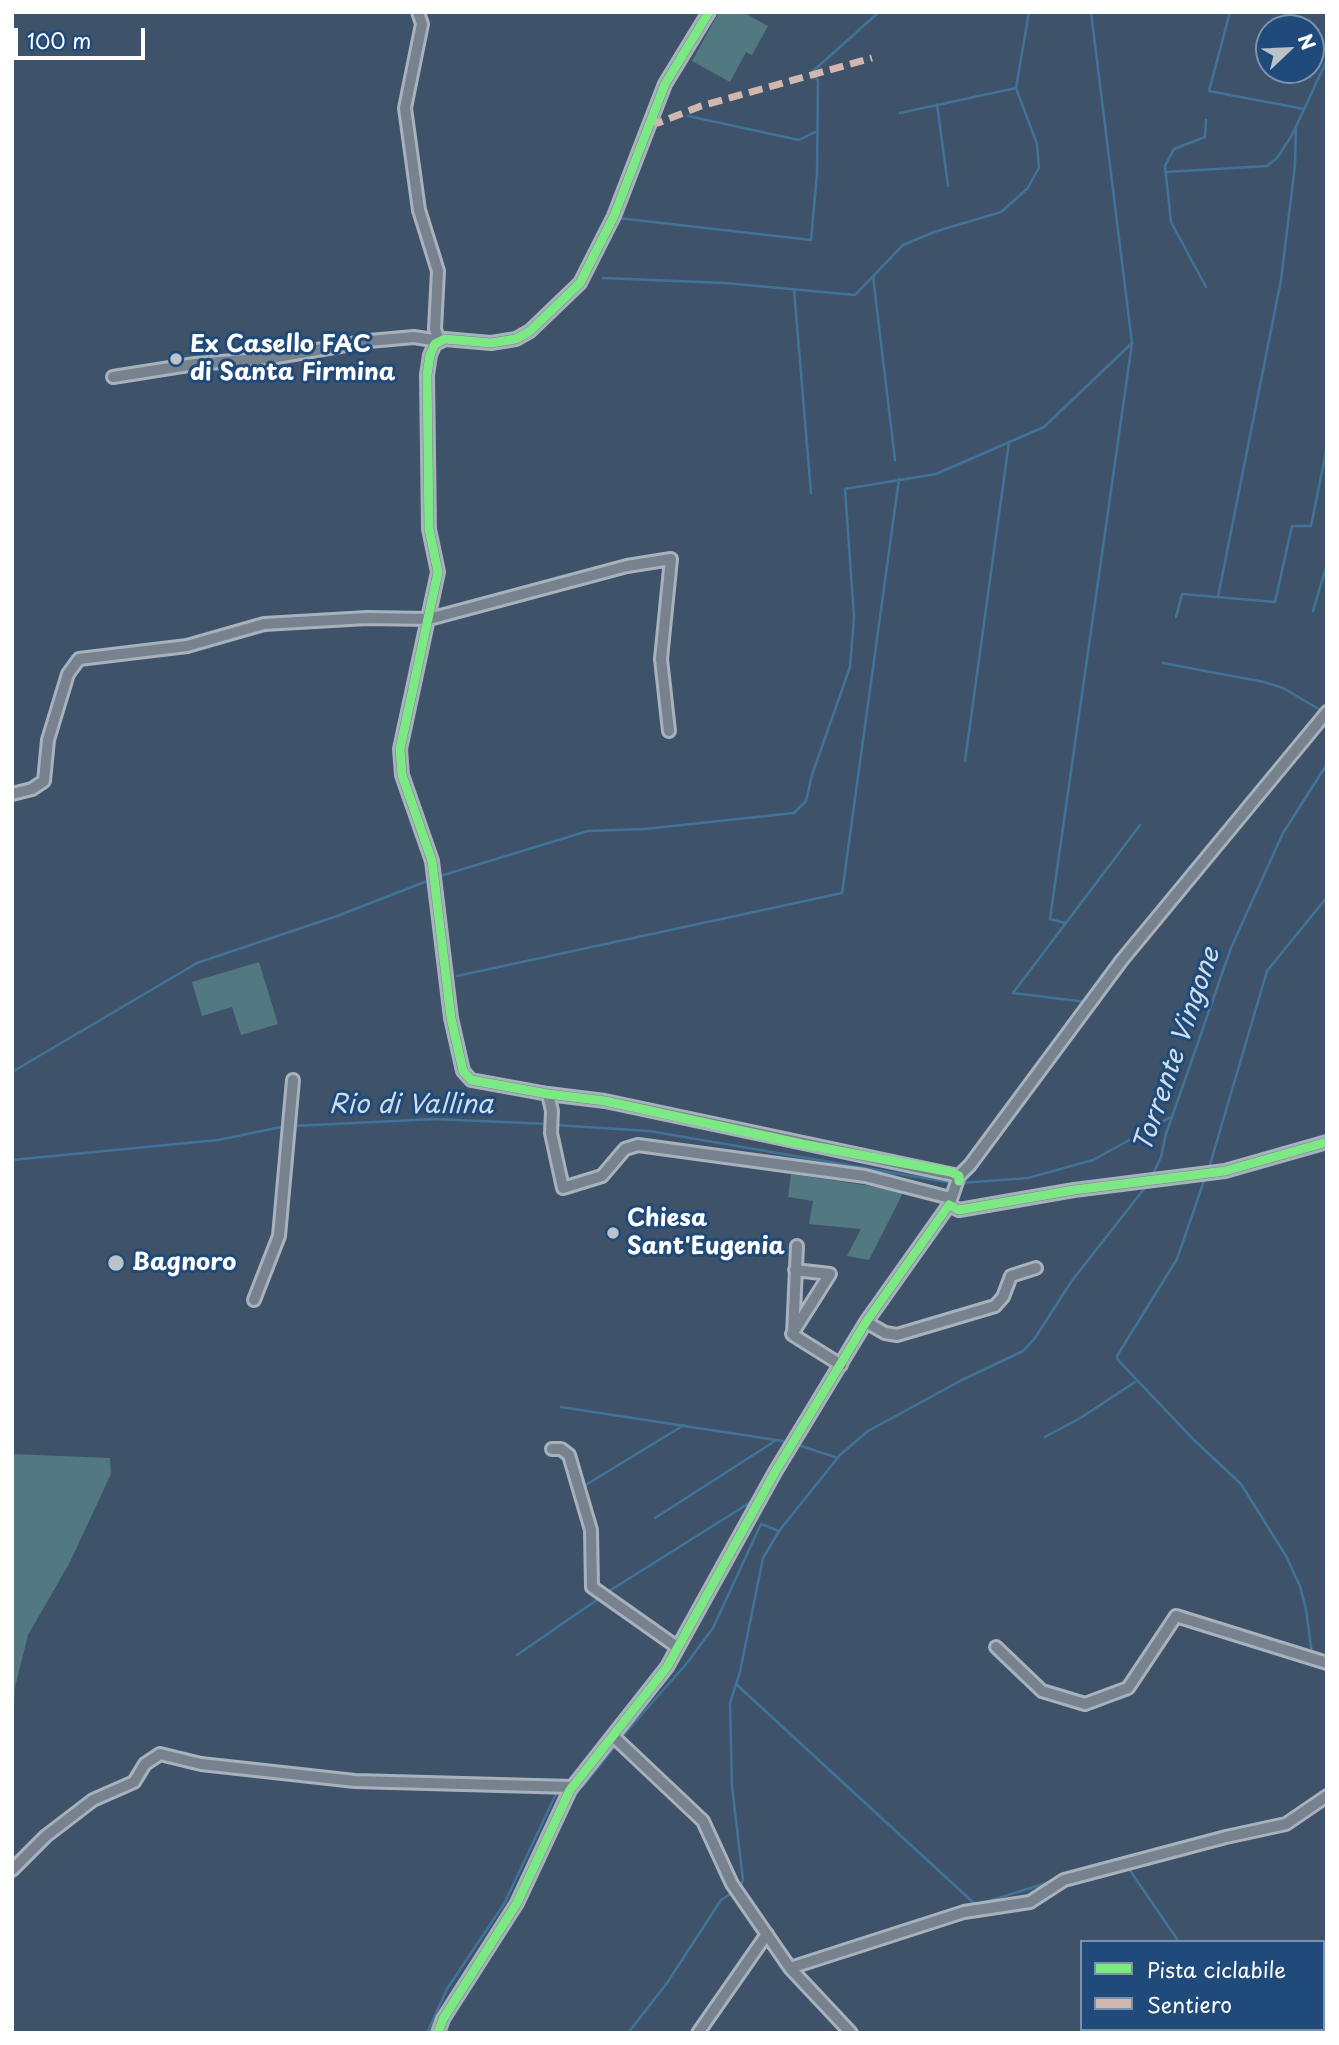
<!DOCTYPE html>
<style>
body{margin:0}
#map{position:relative;width:1339px;height:2045px;overflow:hidden;background:#3e5369;font-family:"Playpen Sans",sans-serif}
canvas{display:block}
.frame{position:absolute;inset:0;border:14px solid #fff;pointer-events:none}
.legend{position:absolute;left:1080px;top:1940px;width:245px;height:91px;box-sizing:border-box;background:#1f4a7a;border:2px solid #7992af;margin:0;padding:9px 12px;list-style:none;font-size:21px;color:#fff}
.legend li{display:flex;align-items:center;gap:14px;height:35px}
.legend b{width:35px;border:2px solid #7992af}
.north{position:absolute;left:1255px;top:14px;width:70px;height:70px;box-sizing:border-box;background:#1f4a7a;border:2px solid #7992af;border-radius:50%;rotate:67deg;font-size:19px;font-weight:700;line-height:28px;text-align:center;color:#fff}
.north::after{content:'';display:block;margin:auto;width:24px;height:32px;background:#bbc3ca;clip-path:polygon(50% 0,100% 100%,50% 72%,0 100%)}
.scale{position:absolute;left:14px;top:28px;width:131px;height:32px;box-sizing:border-box;border:4px solid #fff;border-top:0;padding-left:9px;font-size:21px;line-height:24px;white-space:nowrap;color:#fff;-webkit-text-stroke:5px #1f4a7a;paint-order:stroke}
</style>
<div id="map">
<canvas width="1339" height="2045"></canvas>
<div class="frame"></div>
<ul class="legend">
<li><b style="height:9px;background:#7ce984"></b>Pista ciclabile</li>
<li><b style="height:9px;background:#d1b7ad"></b>Sentiero</li>
</ul>
<div class="north">N</div>
<div class="scale">100 m</div>
</div>
<script>
const context = document.querySelector('canvas').getContext('2d');
context.lineJoin = 'round';
function fillPath(path, color) { context.fillStyle = color; context.fill(path, 'evenodd'); }
const toPath = rows => new Path2D(rows.map(r => 'M' + r).join(''));
function trace(path, color, width, dash) { context.strokeStyle = color; context.lineWidth = width; context.lineCap = dash ? 'butt' : 'round'; context.setLineDash(dash || []); context.stroke(path); }
function label(font, color, halo, rows, align = 'center') {
  context.font = font + ' "Playpen Sans",sans-serif'; context.lineWidth = 6; context.setLineDash([]); context.textBaseline = 'middle'; context.strokeStyle = halo; context.fillStyle = color; for (const [text, x, y, turn = 0] of rows) {
    context.save(); context.translate(x, y); context.rotate((+turn || 0) * Math.PI / 180); context.textAlign = isNaN(turn) ? turn : align; if (halo) context.strokeText(text, 0, 0); context.fillText(text, 0, 0); context.restore();
  }
}
const green = toPath([
 [719,12,743,12,768,26,752,55,746,52,730,82,692,61],
 [259,962,278,1024,241,1035,232,1007,202,1016,192,982],
 [791,1174,904,1191,869,1260,847,1256,861,1229,809,1224,813,1201,788,1197],
 [12,1454,110,1458,111,1474,69,1564,28,1635,15,1687,14,1710]
]);
const stream = toPath([
 [1230,12,1209,91,1304,109],
 [937,104,948,186],
 [900,113,1016,88],
 [688,116,799,140,817,131],
 [1165,172,1267,166,1277,158,1292,135,1327,60],
 [618,218,811,240,817,174,818,81,812,72,879,12],
 [873,276,895,460],
 [603,278,725,283,855,295,903,245,934,232,1001,212,1027,189,1039,168,1037,144,1016,88,1029,12],
 [1206,287,1171,222,1165,166,1174,149,1205,137,1206,120],
 [794,289,811,493],
 [1218,597,1281,280,1295,165,1296,127],
 [1313,611,1327,564],
 [1176,617,1182,594,1275,602,1292,526,1311,526,1327,447],
 [1163,663,1264,682,1283,688,1322,711],
 [965,761,1009,442],
 [437,877,588,831,645,829,794,813,806,801,812,775,850,667,854,617,845,489,936,474,1044,427,1132,343],
 [1065,923,1050,919,1132,343,1091,12],
 [457,976,842,893,899,479],
 [1086,1002,1013,993,1140,825],
 [12,1072,197,963,337,916,430,880],
 [555,1125,649,1131,953,1183],
 [293,1126,435,1119,549,1124],
 [12,1160,218,1140,286,1126],
 [1209,1168,1267,971,1327,897],
 [1152,1176,1161,1157,1166,1134,1231,948,1283,833,1327,764],
 [1205,1178,1177,1259,1117,1356,1118,1360,1194,1440,1241,1484,1286,1556,1300,1586,1306,1610,1312,1654],
 [960,1183,1028,1178,1093,1160,1171,1117],
 [561,1407,789,1442],
 [1045,1437,1082,1417,1135,1382],
 [795,1444,838,1458],
 [584,1486,684,1425],
 [655,1518,775,1441],
 [606,1593,754,1500],
 [517,1655,601,1597],
 [736,1684,976,1905,1053,1881],
 [620,1739,687,1663,713,1628,761,1524,779,1531],
 [577,1788,583,1786,616,1745],
 [1122,1870,1129,1869,1179,1942],
 [740,1887,743,1880,732,1786,730,1703,740,1672,763,1558,779,1531,840,1455,868,1431,962,1380,1023,1351,1035,1338,1071,1282,1147,1185],
 [1240,2029,1243,2033],
 [427,2033,447,1989,504,1904,556,1794,563,1792],
 [628,2033,667,1983,721,1900,732,1893]
]);
const minor = toPath([
 [418,12,422,24,405,108,419,210,438,271,435,329,439,341],
 [709,12,665,84,614,216,580,283,530,331,516,339,491,343,445,339,435,344,430,355,427,375,429,529,438,572,400,749,402,775,432,861,451,1018,463,1071,471,1080,548,1094,605,1101,959,1176],
 [113,377,195,364,271,358,369,341,414,337,439,341],
 [12,794,32,789,44,781,48,740,68,674,79,659,187,646,264,624,367,618,429,619,627,566,671,559,661,659,669,731],
 [548,1094,552,1111,551,1133,563,1188,602,1176,625,1149,638,1145,865,1176,950,1198],
 [959,1176,970,1165,1122,960,1327,712],
 [949,1205,959,1176],
 [797,1246,793,1335,841,1365],
 [254,1300,279,1236,293,1080],
 [866,1322,885,1333,897,1335,995,1306,1003,1297,1011,1276,1036,1268],
 [792,1334,830,1274,795,1270],
 [552,1449,561,1449,569,1455,591,1530,592,1587,677,1647],
 [996,1647,1042,1691,1085,1704,1128,1688,1176,1616,1327,1663],
 [613,1736,703,1821,732,1884,790,1968,851,2033],
 [12,1870,46,1836,93,1800,134,1782,145,1764,160,1754,201,1764,355,1781,572,1787],
 [790,1968,964,1912,1030,1902,1064,1880,1226,1837,1286,1824,1327,1796],
 [438,2033,443,2019,517,1903,570,1790,667,1667,775,1472,866,1322,949,1205,959,1210,1074,1190,1225,1171,1327,1142],
 [698,2033,767,1934]
]);
const quiet = toPath([
 [650,119,658,123,701,106,872,58]
]);
const cycleway = toPath([
 [709,12,665,84,614,216,580,283,530,331,516,339,491,343,445,339,435,344,430,355,427,375,429,529,438,572,400,749,402,775,432,861,451,1018,463,1071,471,1080,548,1094,605,1101,802,1144,951,1172,959,1176,959,1181],
 [438,2033,443,2019,517,1903,570,1790,667,1667,775,1472,866,1322,949,1205,959,1210,1074,1190,1225,1171,1327,1142]
]);
const markers = [
 [176,359,7,"#bbc3ca"],
 [613,1233,7,"#bbc3ca"],
 [116,1263,9,"#bbc3ca"]
];
const poiNames = [
 ["Ex Casello FAC",190,345],
 ["di Santa Firmina",190,373],
 ["Chiesa",627,1219],
 ["Sant'Eugenia",627,1247],
 ["Bagnoro",132,1263]
];
const waterNames = [
 ["Torrente Vingone",1178,1050,-71],
 ["Rio di Vallina",411,1106]
];
fillPath(green, '#527881');
trace(stream, '#417399', 2.5);
trace(minor, '#a8b2bc', 16);
trace(minor, '#77828e', 10);
trace(quiet, '#d1b7ad', 7, [14, 7]);
trace(cycleway, '#7ce984', 9);
for (const [x, y, r, color] of markers) { const dot = new Path2D(); dot.arc(x, y, r, 0, 2 * Math.PI); context.fillStyle = color; context.fill(dot); trace(dot, '#1f4a7a', 2.5); }
label('bold 24px', '#fff', '#1f4a7a', poiNames, 'left');
label('italic 26px', '#d0dde7', '#1f4a7a', waterNames);
</script>
